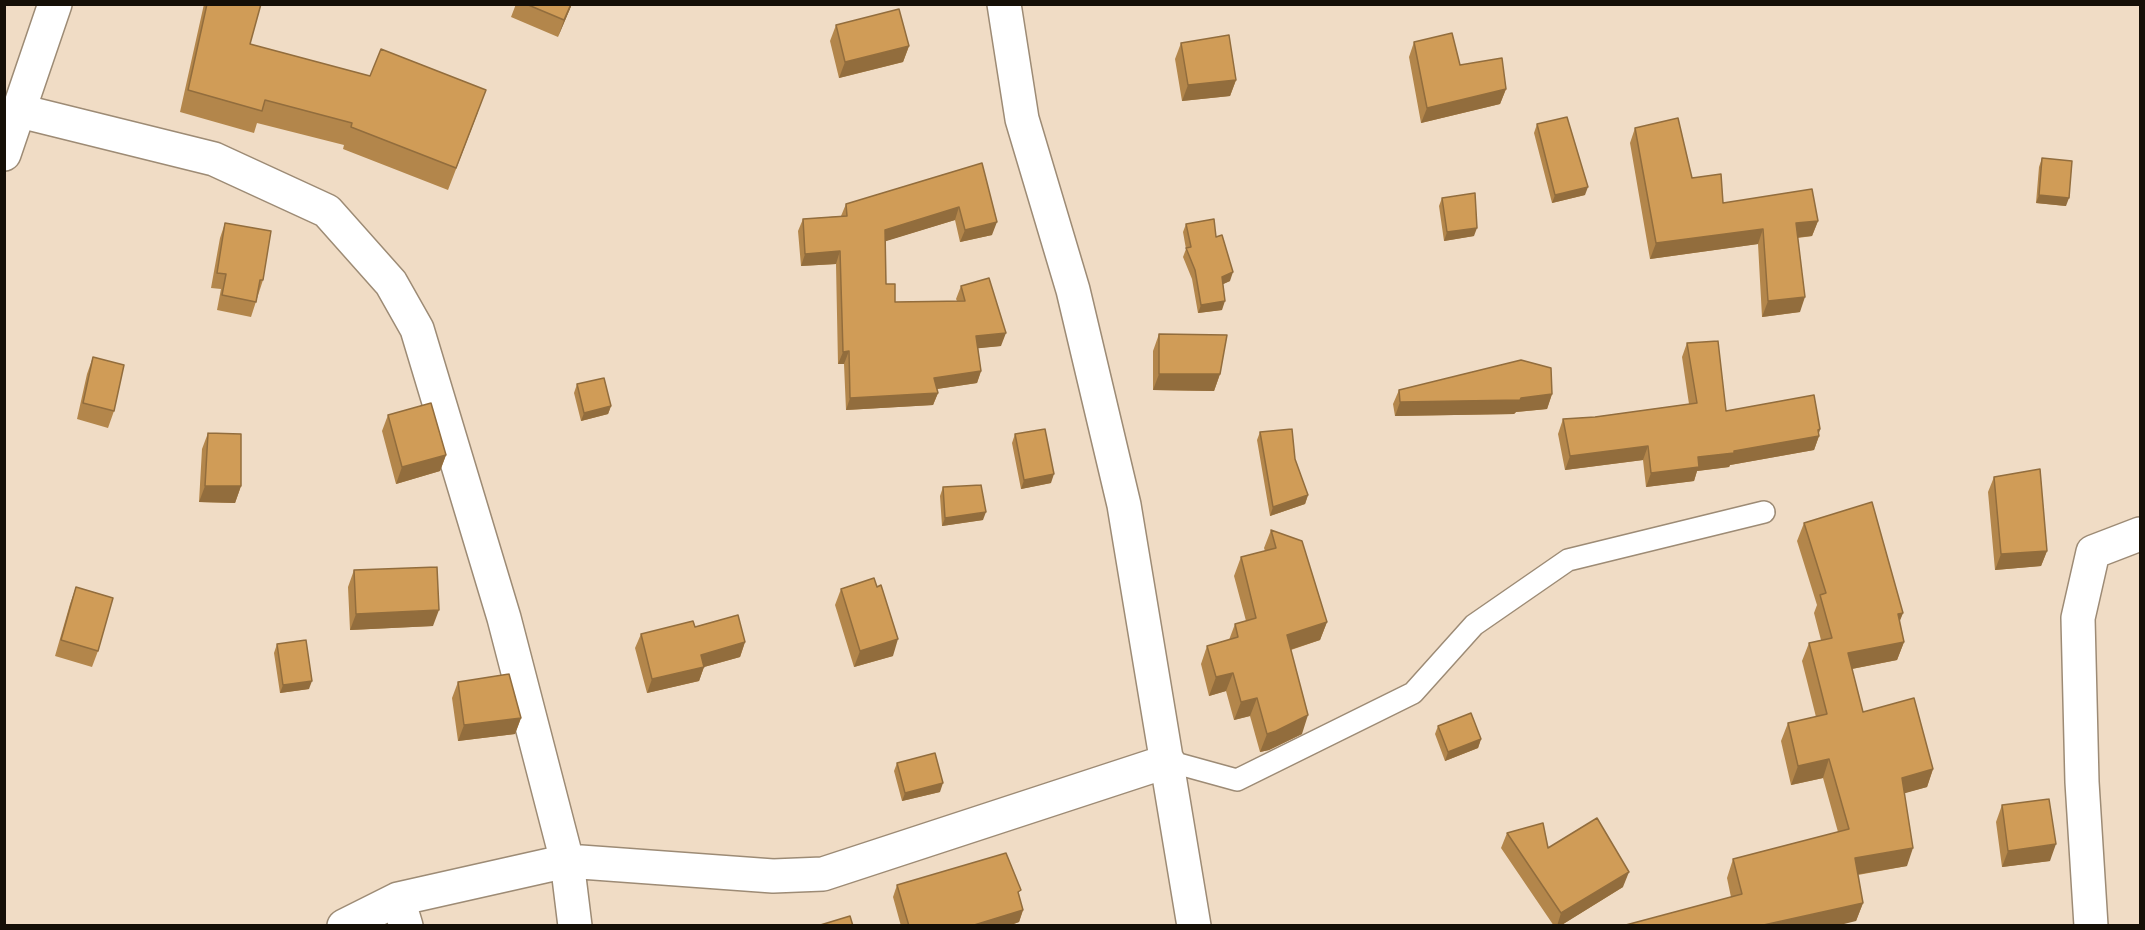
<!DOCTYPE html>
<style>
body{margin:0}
#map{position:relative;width:2145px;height:930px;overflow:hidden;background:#f0dcc5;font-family:"Varela Round",sans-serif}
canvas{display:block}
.frame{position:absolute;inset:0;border:6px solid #150f07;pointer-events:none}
</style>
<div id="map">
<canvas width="2145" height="930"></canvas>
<div class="frame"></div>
</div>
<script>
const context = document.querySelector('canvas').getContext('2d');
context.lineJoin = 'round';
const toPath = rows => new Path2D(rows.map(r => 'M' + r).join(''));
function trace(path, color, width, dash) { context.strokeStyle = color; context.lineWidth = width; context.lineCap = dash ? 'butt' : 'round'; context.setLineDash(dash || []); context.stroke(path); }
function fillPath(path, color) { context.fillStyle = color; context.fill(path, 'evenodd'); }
const lane = toPath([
 [1168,761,1237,780,1413,693,1474,625,1568,560,1764,512]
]);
const street = toPath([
 [1004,4,1022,119,1073,290,1124,505,1194,926],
 [20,111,214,159,327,211,391,283,417,329,504,618,567,861,575,926],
 [398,899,406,926],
 [344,926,398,899,567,861,773,876,823,874,1168,761],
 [2091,926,2082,782,2078,618,2093,552,2140,534]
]);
const secondary = toPath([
 [4,154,55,4]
]);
const wall = toPath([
 [204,4,261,4,250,44,478,112,448,190,343,149,344,145,257,123,254,133,180,112],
 [516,4,572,4,558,37,511,17],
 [836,25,909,46,903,62,839,78,830,41],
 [1414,42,1506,89,1500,104,1421,123,1409,57],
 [1181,43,1236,80,1230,96,1182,101,1175,59],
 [1537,124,1585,195,1552,203,1534,133],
 [1635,128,1692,178,1723,203,1818,221,1812,236,1798,238,1800,312,1762,317,1758,244,1650,259,1630,143],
 [2042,158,2066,206,2036,203,2039,167],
 [982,163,992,235,960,242,955,220,885,241,886,284,895,302,957,301,956,299,961,286,1001,346,978,348,981,371,977,383,937,389,938,393,933,405,846,410,844,364,838,364,836,264,801,266,798,231,803,219,841,216,846,204],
 [1442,198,1474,236,1444,241,1439,206],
 [225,223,263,280,251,317,217,310,221,289,211,288,220,238],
 [1186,224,1216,237,1230,281,1223,284,1222,310,1198,313,1192,279,1183,257,1186,249,1183,232],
 [1159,334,1220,374,1214,391,1153,390,1153,351],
 [1687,343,1726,411,1820,429,1819,433,1819,436,1814,450,1730,465,1729,467,1697,471,1694,481,1646,487,1643,460,1565,470,1558,434,1563,419,1595,417,1689,404,1682,357],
 [93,357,114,411,108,428,77,419,87,374],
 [577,384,611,406,608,414,581,421,574,393],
 [1399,390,1552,394,1547,409,1516,412,1514,414,1395,416,1393,404],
 [388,415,446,455,440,471,396,484,382,431],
 [1260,432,1295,459,1308,495,1305,504,1270,516,1257,440],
 [208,433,241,486,235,503,199,502,202,449],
 [1015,434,1051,483,1021,489,1012,443],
 [1994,477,2047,551,2041,566,1995,570,1988,492],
 [943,487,983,520,942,526,940,496],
 [1804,523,1903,613,1899,621,1904,642,1897,660,1852,669,1863,712,1933,769,1927,787,1904,793,1907,866,1858,875,1863,903,1856,921,1731,897,1727,878,1733,859,1838,832,1823,778,1791,785,1781,741,1788,723,1816,717,1802,661,1809,643,1821,640,1814,613,1817,605,1797,541],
 [1271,530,1327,622,1320,640,1291,650,1302,734,1269,750,1260,752,1250,716,1234,720,1226,691,1209,696,1201,664,1207,646,1229,640,1235,624,1246,621,1234,576,1241,557,1265,551,1264,548],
 [354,570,433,626,350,630,348,587],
 [76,587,98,651,92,667,55,656,70,604],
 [841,589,893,656,854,667,835,605],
 [695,627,745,642,740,657,704,667,699,681,647,693,635,648,641,634],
 [277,644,309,689,280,693,274,653],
 [458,682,521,718,515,734,458,741,452,698],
 [1438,726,1481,739,1478,748,1445,761,1435,734],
 [897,763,940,792,902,801,894,771],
 [2002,805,2050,861,2002,867,1996,822],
 [1507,833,1548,848,1623,887,1560,926,1554,926,1501,848],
 [897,885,1019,895,1023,910,1019,922,1008,926,901,926,893,897]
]);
const shadedWall = toPath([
 [571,4,572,4,558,37,564,20],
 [909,46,903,62,839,78,845,62],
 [1236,80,1230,96,1182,101,1188,85],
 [1506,89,1500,104,1421,123,1427,108],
 [1588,187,1585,195,1552,203,1555,195],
 [2039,195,2069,198,2066,206,2036,203],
 [959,207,955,220,880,243,885,230],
 [1818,221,1812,236,1791,238,1796,223],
 [997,222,992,235,960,242,965,230],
 [1477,228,1474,236,1444,241,1447,232],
 [1763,229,1758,244,1650,259,1656,243],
 [840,251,836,264,801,266,805,254],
 [1233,272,1230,281,1219,286,1222,277],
 [1805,297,1800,312,1762,317,1768,301],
 [1225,301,1222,310,1198,313,1201,305],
 [1006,333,1001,346,971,349,976,336],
 [849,351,844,364,838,364,843,352],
 [981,371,977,383,930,390,934,378],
 [1159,374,1220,374,1214,391,1153,390],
 [938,393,933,405,846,410,850,398],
 [1552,394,1547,409,1516,412,1514,414,1395,416,1400,402,1521,398],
 [611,406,608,414,581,421,584,413],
 [1820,429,1818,436,1819,436,1814,450,1730,465,1729,467,1697,471,1694,481,1646,487,1651,473,1698,457,1734,451],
 [1648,446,1643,460,1565,470,1570,456],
 [446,455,440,471,396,484,402,467],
 [1054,474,1051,483,1021,489,1024,480],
 [205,486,241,486,235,503,199,502],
 [1308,495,1305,504,1270,516,1273,507],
 [986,512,983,520,942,526,945,518],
 [2047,551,2041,566,1995,570,2001,554],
 [439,610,433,626,350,630,356,614],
 [1903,613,1896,631,1898,614],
 [1327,622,1320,640,1280,653,1287,635],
 [898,639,893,656,854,667,860,651],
 [745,642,740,657,704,667,699,681,647,693,652,679,701,655],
 [1904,642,1897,660,1841,671,1848,653],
 [1233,673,1226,691,1209,696,1216,677],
 [312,681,309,689,280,693,283,685],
 [1257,698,1250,716,1234,720,1241,702],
 [1308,715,1302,734,1269,750,1260,752,1267,734],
 [521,718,515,734,458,741,464,725],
 [1481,739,1478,748,1445,761,1448,752],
 [1829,759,1823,778,1791,785,1798,766],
 [1933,769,1927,787,1895,796,1902,778],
 [943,783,940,792,902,801,905,793],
 [2056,844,2050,861,2002,867,2008,851],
 [1913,848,1907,866,1848,876,1855,858],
 [1629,872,1623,887,1560,926,1557,926,1561,913],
 [1863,903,1856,921,1836,926,1759,926],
 [1023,910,1019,922,1008,926,971,926]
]);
const building = toPath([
 [207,4,261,4,250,44,370,76,381,49,486,90,456,168,351,127,352,123,265,100,262,111,188,90,207,4],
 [526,4,571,4,564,20,526,4],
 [899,9,909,46,845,62,836,25,899,9],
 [1452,33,1460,65,1502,58,1506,89,1427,108,1414,42,1452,33],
 [1229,35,1236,80,1188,85,1181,43,1229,35],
 [1567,117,1588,187,1555,195,1537,124,1567,117],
 [1678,118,1692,178,1721,174,1723,203,1812,189,1818,221,1796,223,1805,297,1768,301,1763,229,1656,243,1635,128,1678,118],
 [2042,158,2072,161,2069,198,2039,195,2042,158],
 [982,163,997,222,965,230,959,207,885,230,886,284,895,284,895,302,965,301,961,286,989,278,1006,333,976,336,981,371,934,378,938,393,850,398,849,351,843,352,840,251,805,254,803,219,847,216,846,204,982,163],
 [1475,193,1477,228,1447,232,1442,198,1475,193],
 [1214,219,1216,237,1222,235,1233,272,1222,277,1225,301,1201,305,1195,270,1186,248,1191,247,1186,224,1214,219],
 [225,223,271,231,263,280,260,280,256,302,222,295,226,274,217,273,225,223],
 [1159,334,1227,335,1220,374,1159,374,1159,334],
 [1718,341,1726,411,1814,395,1820,429,1818,430,1819,436,1734,451,1734,453,1698,457,1699,467,1651,473,1648,446,1570,456,1563,419,1595,417,1697,403,1687,343,1718,341],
 [93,357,124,365,114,411,83,403,93,357],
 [1521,360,1551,368,1552,394,1521,398,1520,400,1400,402,1399,390,1521,360],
 [604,378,611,406,584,413,577,384,604,378],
 [431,403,446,455,402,467,388,415,431,403],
 [1045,429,1054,474,1024,480,1015,434,1045,429],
 [1292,429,1295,459,1308,495,1273,507,1260,432,1292,429],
 [208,433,241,434,241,486,205,486,208,433],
 [2040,469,2047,551,2001,554,1994,477,2040,469],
 [981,485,986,512,945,518,943,487,981,485],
 [1872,502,1903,613,1898,614,1904,642,1848,653,1863,712,1914,698,1933,769,1902,778,1913,848,1855,858,1863,903,1759,926,1622,926,1742,894,1733,859,1849,829,1829,759,1798,766,1788,723,1827,714,1809,643,1832,638,1820,595,1826,593,1804,523,1872,502],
 [1271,530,1302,541,1327,622,1287,635,1308,715,1276,731,1267,734,1257,698,1241,702,1233,673,1216,677,1207,646,1238,637,1235,624,1256,618,1241,557,1276,548,1271,530],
 [437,567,439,610,356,614,354,570,437,567],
 [874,578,877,587,881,585,898,639,860,651,841,589,874,578],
 [76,587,113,598,98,651,61,640,76,587],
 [738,615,745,642,701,655,704,667,652,679,641,634,693,621,695,627,738,615],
 [306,640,312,681,283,685,277,644,306,640],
 [509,674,521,718,464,725,458,682,509,674],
 [1471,713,1481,739,1448,752,1438,726,1471,713],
 [935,753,943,783,905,793,897,763,935,753],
 [2049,799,2056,844,2008,851,2002,805,2049,799],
 [1597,818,1629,872,1561,913,1507,833,1543,823,1548,848,1597,818],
 [1006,853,1021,890,1018,892,1023,910,971,926,909,926,897,885,1006,853],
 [850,916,853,926,817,926,850,916]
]);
trace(lane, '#9d8b75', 24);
trace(street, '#9d8b75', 36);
trace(secondary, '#9d8b75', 36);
trace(lane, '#fff', 21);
trace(street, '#fff', 33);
trace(secondary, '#fff', 33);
fillPath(wall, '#b3864b');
fillPath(shadedWall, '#926d3d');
fillPath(building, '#d09c57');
trace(building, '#926d3d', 1.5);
</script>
